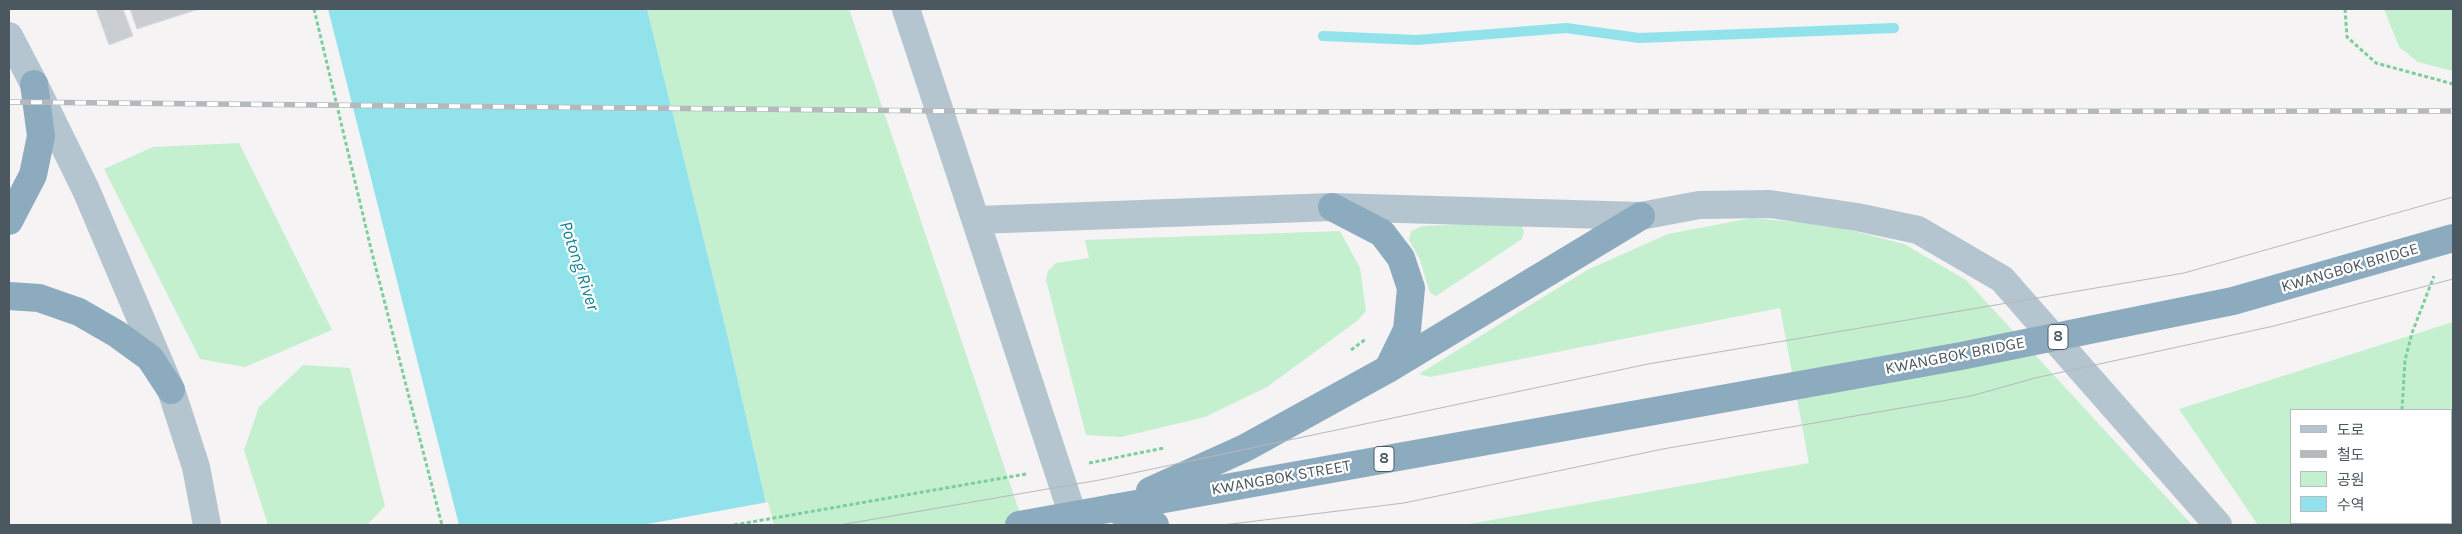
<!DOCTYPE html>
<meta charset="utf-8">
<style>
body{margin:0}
#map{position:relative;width:2462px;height:534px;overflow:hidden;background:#f5f3f3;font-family:Karla,"Noto Sans KR",sans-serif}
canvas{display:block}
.frame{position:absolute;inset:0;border:10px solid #4b5860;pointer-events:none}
.legend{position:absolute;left:2290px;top:409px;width:162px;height:115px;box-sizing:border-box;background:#fff;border:1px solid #b7bcbf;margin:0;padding:6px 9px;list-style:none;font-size:15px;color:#4b5860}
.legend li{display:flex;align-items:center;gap:10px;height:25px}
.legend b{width:25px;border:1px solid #b7bcbf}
</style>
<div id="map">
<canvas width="2462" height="534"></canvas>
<div class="frame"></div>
<ul class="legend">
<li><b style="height:6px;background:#b4c5d0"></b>도로</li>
<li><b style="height:6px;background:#b5b9bd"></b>철도</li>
<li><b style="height:14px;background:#c4f0d0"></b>공원</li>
<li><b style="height:14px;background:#92e2eb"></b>수역</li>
</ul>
</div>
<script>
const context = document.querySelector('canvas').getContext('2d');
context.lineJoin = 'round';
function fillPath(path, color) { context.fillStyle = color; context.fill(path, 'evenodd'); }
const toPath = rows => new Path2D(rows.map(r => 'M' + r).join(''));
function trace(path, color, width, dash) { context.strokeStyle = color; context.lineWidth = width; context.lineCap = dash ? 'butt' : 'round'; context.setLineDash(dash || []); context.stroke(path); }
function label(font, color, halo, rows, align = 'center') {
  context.font = font + ' Karla,sans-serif'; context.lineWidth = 4.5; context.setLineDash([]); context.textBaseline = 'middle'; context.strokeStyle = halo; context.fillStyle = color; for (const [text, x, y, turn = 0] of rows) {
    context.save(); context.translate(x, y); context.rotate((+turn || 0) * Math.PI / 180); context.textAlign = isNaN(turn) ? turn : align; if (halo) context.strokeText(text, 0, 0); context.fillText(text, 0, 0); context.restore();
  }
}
const green = toPath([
 [647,9,849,9,1024,525,771,525,728,338],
 [2384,9,2453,9,2453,71,2418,62,2399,47],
 [239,143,332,330,245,367,200,359,104,169,153,147],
 [1752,218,1830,225,1904,244,1966,280,2192,525,1464,525,1809,463,1780,308,1430,377,1419,374,1587,270,1668,234],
 [1513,222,1521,225,1524,231,1522,239,1436,296,1430,293,1420,260,1409,240,1411,231,1423,226],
 [1340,231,1360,268,1366,311,1357,321,1267,387,1205,417,1121,437,1086,435,1046,280,1048,271,1056,263,1089,258,1085,240],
 [2453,322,2453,525,2258,525,2179,409],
 [2291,410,2451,410,2451,523,2291,523],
 [303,365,350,368,385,506,367,525,268,525,244,450,259,407]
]);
const water = toPath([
 [328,9,647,9,728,338,771,525,459,525]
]);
const pier = toPath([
 [768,502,774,525,642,525]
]);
const stream = toPath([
 [1323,36,1417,40,1566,28,1639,38,1894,28]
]);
const building = toPath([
 [96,9,123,9,133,36,109,45,96,9],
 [130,9,199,9,137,29,130,9]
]);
const path = toPath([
 [314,9,372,253,442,525],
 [2345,9,2347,37,2376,63,2453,84],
 [1351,350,1366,339],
 [2402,410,2405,360,2412,333,2434,276],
 [1089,463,1164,448],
 [734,525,1026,474],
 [2396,525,2396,523]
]);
const major = toPath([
 [906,9,1076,525],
 [9,36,34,84,86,190,171,390,196,467,207,525],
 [977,220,1332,207,1641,216,1699,205,1770,204,1857,217,1918,230,2002,279,2218,525]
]);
const highway = toPath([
 [1332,207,1382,233,1401,258,1411,288,1407,330,1388,369],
 [9,221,33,175,41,136,34,84],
 [9,296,39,298,79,312,117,334,150,358,171,390],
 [1150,491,1245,448,1388,369,1641,216],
 [1112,508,1155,525],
 [1019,525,1961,356,2233,301,2453,238]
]);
const tram = toPath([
 [840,525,1105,479,1648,364,2184,273,2453,197],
 [1223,525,1404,503,1663,449,1971,396,2035,378,2274,326,2453,279]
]);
const rail = toPath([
 [9,102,1050,112,2453,111]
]);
const shields = [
 [2058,337,20],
 [1384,459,20]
];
const shieldNames = [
 ["8",2058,337],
 ["8",1384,459]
];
const streetNames = [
 ["KWANGBOK BRIDGE",2350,268,-16],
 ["KWANGBOK BRIDGE",1955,356,-11],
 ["KWANGBOK STREET",1281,478,-10]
];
const waterNames = [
 ["Potong River",579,266,72]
];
fillPath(green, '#c4f0d0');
fillPath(water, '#92e2eb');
fillPath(pier, '#f5f3f3');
trace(stream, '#92e2eb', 10);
fillPath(building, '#caced2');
trace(building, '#d7dade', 1);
trace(path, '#7cce9d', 3, [4, 2.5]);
trace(major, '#b4c5d0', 28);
trace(highway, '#8cabbf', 28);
trace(tram, '#b5b9bd', 1);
trace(rail, '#b5b9bd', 5.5);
trace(rail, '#fff', 4, [11]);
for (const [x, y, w] of shields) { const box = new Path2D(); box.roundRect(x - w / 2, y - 12.5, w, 25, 4); context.fillStyle = '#fff'; context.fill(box); trace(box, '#4b5860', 1); }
label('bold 15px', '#4b5860', null, shieldNames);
label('16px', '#4b5860', '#fff', streetNames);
label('italic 18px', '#10828f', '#fff', waterNames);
</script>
